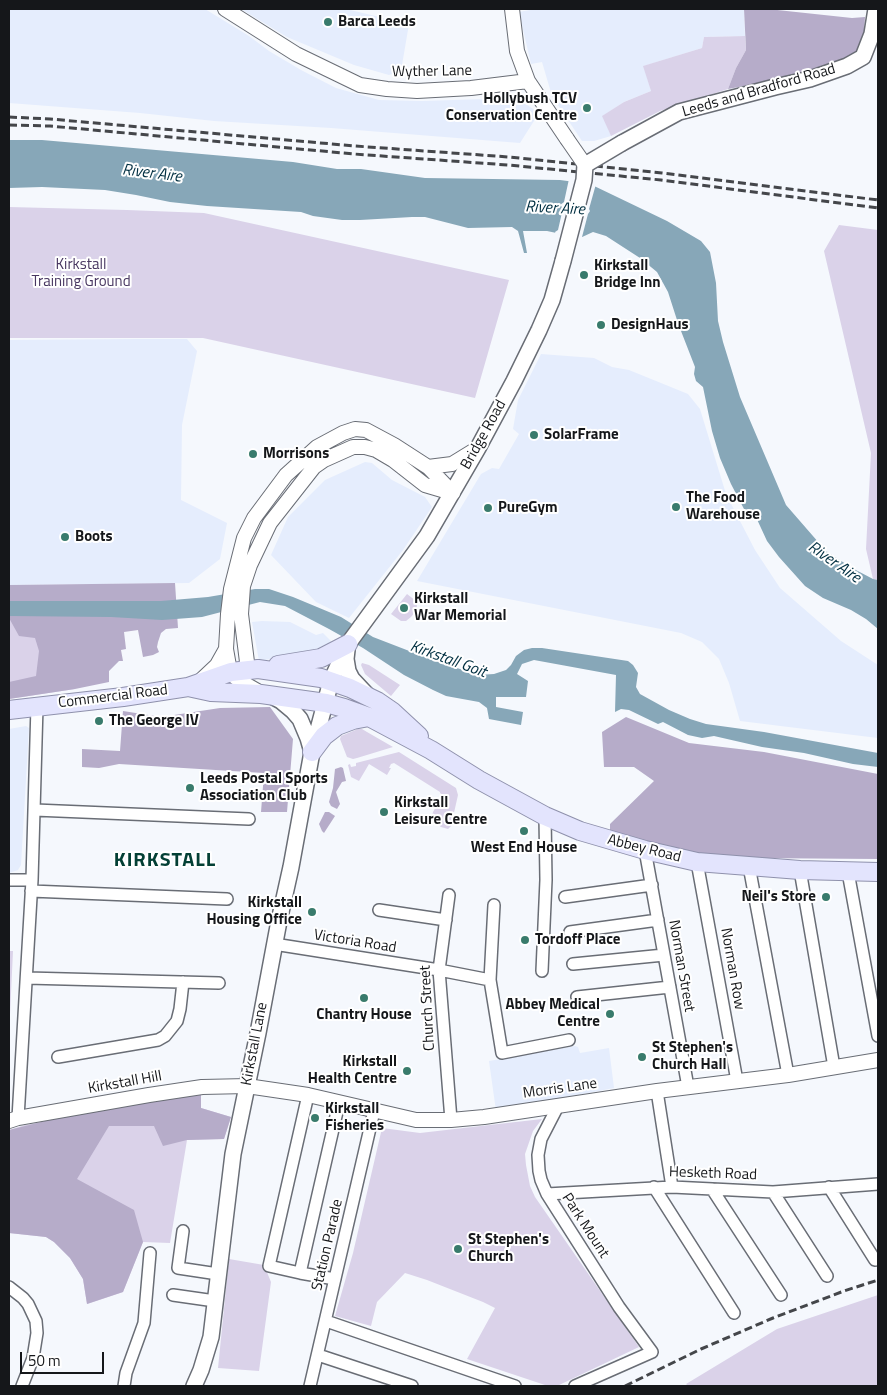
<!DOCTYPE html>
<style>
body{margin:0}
#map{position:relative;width:887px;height:1395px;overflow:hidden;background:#f5f8fd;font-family:"Titillium Web",sans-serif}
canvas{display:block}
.frame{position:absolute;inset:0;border:10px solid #15171a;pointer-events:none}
.scale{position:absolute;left:20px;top:1352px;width:84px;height:22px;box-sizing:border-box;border:2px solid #15171a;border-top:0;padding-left:6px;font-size:15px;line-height:18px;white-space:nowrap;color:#15171a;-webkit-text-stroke:4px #fff;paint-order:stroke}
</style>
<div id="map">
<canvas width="887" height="1395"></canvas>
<div class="frame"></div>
<div class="scale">50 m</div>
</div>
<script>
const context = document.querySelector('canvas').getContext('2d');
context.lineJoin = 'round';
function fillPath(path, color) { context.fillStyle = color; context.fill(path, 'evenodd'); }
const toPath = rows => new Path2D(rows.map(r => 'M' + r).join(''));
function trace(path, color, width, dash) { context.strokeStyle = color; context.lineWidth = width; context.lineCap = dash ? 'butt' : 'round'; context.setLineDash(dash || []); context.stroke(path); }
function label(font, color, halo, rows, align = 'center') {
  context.font = font + ' "Titillium Web",sans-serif'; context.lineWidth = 4; context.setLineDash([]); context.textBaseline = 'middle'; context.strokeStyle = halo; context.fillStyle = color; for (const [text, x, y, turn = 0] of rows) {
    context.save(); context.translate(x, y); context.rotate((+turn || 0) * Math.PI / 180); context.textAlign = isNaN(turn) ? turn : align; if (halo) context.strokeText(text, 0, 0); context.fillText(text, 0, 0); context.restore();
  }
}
const built = toPath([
 [9,9,205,9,249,36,269,51,301,70,336,88,379,100,422,101,517,98,539,113,520,143,331,128,214,121,140,113,9,103],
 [241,9,346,9,409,24,401,71,389,75,354,65,287,37],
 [568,9,744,9,745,36,704,37,702,48,644,66,651,91,624,102,603,116,611,136,594,141,582,141,552,96,542,62,531,64,519,12,530,10],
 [138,339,187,339,197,351,182,425,181,500,227,523,220,559,189,583,9,585,9,340],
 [541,354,594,358,612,367,629,370,688,394,700,409,726,494,755,550,780,588,841,641,878,665,878,738,740,721,729,683,719,659,702,642,681,633,417,581,481,474,492,468,499,469,519,434,513,429,518,400],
 [365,462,372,463,392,480,425,497,432,507,403,550,349,618,316,602,271,555,288,517,325,480],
 [262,621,290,622,316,635,323,633,331,641,323,650,259,661,252,622],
 [26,726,29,728,21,865,18,870,9,873,9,729],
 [575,1046,578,1047,580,1053,609,1048,614,1088,496,1111,489,1061]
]);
const green = toPath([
 [745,36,746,50,736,68,728,89,660,111,611,136,602,116,624,102,651,91,643,66,702,48,704,37],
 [9,207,127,210,204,213,509,280,475,398,203,338,9,338],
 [839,225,878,230,878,580,873,579,866,549,871,453,824,251],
 [407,594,416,601,417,606,415,612,411,617,406,621,401,621,391,614],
 [9,616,64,616,75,689,9,699],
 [362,663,369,665,400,685,391,696,365,674,361,665],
 [358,729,362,729,367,732,393,747,357,758,353,759,347,757,340,739,341,736],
 [399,752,456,788,458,795,451,826,448,829,441,827,431,820,433,812,443,795,440,793,440,792,394,763,391,764,389,768,391,768,387,775,369,764,359,781,351,777,348,765,350,764,351,767,356,766,356,763],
 [9,951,13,951,9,1036],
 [201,1095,201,1108,231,1117,224,1139,187,1140,170,1243,143,1242,123,1292,87,1304,83,1279,70,1258,54,1242,46,1237,9,1233,9,1130,25,1125],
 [542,1119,533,1131,525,1154,526,1165,530,1186,535,1197,639,1347,557,1386,548,1386,467,1359,495,1308,483,1302,427,1280,405,1273,377,1302,371,1326,335,1316,353,1253,382,1128,420,1133],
 [229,1259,264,1265,271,1282,259,1371,218,1368],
 [878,1295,878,1386,688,1386,686,1384,777,1329]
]);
const forest = toPath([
 [744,9,768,9,852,18,865,17,864,35,862,48,845,61,807,74,728,89,736,68,746,50],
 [175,583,178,628,166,629,161,633,158,642,157,647,159,652,153,655,143,657,138,630,124,632,126,649,121,650,123,661,119,661,109,671,109,682,75,689,9,699,9,682,36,676,39,651,35,638,19,636,9,618,9,585],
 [270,707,293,739,287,812,261,812,264,773,119,764,99,768,82,767,82,749,120,751,123,711,161,717,220,708],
 [626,717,689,743,764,752,878,774,878,859,745,858,683,852,610,835,610,824,654,781,634,767,604,767,602,732],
 [341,767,343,768,346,781,342,782,336,792,340,804,337,809,331,806,329,802,333,788,335,769],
 [325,812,329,812,335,816,324,833,322,831,319,824],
 [201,1095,201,1108,231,1117,224,1139,187,1140,163,1146,154,1126,109,1126,77,1179,134,1210,143,1242,123,1292,87,1304,83,1279,70,1258,54,1242,46,1237,9,1233,9,1130,77,1113,155,1100]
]);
const water = toPath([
 [9,140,42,140,293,162,337,169,361,169,425,178,560,180,590,184,667,221,701,241,710,252,716,283,718,321,723,342,740,397,786,505,826,551,852,568,873,579,878,580,878,629,866,619,851,610,823,598,805,586,779,557,767,541,755,515,744,509,731,484,720,458,712,431,703,387,696,381,694,374,695,367,681,331,676,326,677,320,668,292,657,272,640,258,606,236,593,232,580,238,547,231,523,231,527,253,524,253,518,231,512,227,468,228,425,217,412,217,360,220,342,220,313,216,301,212,207,206,170,202,136,195,105,190,42,187,9,188],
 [255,589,269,589,293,597,341,617,373,637,430,659,478,675,494,674,506,670,511,665,516,656,524,650,532,648,542,648,628,661,633,665,638,673,636,687,640,694,669,710,690,719,706,724,764,732,878,753,878,767,853,764,804,753,762,747,714,736,702,738,688,735,663,722,658,724,629,710,621,709,615,712,616,675,534,660,522,664,517,674,528,681,526,697,496,697,496,707,523,712,521,725,489,719,487,708,479,702,446,696,433,690,404,675,363,648,329,629,285,606,260,602,202,617,162,620,111,617,9,616,9,601,161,601,208,597]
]);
const pier = toPath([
 [569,179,591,181,596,184,589,209,590,211,588,214,582,237,583,239,581,240,556,235,555,232,558,230,563,208,560,205,564,202]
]);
const minor = toPath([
 [35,810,249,819],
 [645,850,688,1087],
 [697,862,737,1081],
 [749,866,788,1075],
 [800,870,834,1067],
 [848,872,878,1036],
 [9,880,32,880],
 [31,891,227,899],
 [449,895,439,970,451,1120],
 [565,897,652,885],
 [494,905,490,980,502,1053,569,1040],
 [379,910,446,920],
 [570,932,658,920],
 [274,944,439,970,490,980],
 [573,964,664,955],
 [542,971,546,880,545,816],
 [27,978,219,983],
 [577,997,670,987],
 [58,1057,158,1040,165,1036,177,1021,180,1009,183,982],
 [657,1091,672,1187],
 [308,1095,269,1266,300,1273,335,1279],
 [558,1106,541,1139,538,1155,539,1171,541,1180,547,1194,619,1307,652,1352,575,1386],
 [18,1118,32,880,37,706],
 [654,1187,734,1313],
 [829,1187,875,1260],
 [712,1189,781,1295],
 [773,1192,827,1276],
 [547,1194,672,1187,773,1192,878,1184],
 [183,1231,178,1268,218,1274],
 [300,1273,339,1103],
 [9,1287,23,1298,28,1304,36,1321,37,1333,33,1358,22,1386],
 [173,1295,215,1301],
 [326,1321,515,1386],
 [318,1355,412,1386],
 [124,1386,126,1373,144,1323,150,1253],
 [310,1386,374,1111]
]);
const tertiary = toPath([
 [225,9,296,54,360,85,387,89,417,91,471,88,528,81],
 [512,9,517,51,528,81,567,139],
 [428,467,452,464,478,448],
 [243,677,248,670,241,614,243,586,250,565,270,523,314,467,324,460,353,447,365,447,376,450,393,460,425,485,452,493],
 [200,681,217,665,226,649],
 [261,693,240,681,235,677,231,672,229,666,226,649,228,614,231,589,244,538,254,518,286,475,317,447,343,433,355,429,366,430,394,445,428,467,453,493],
 [9,1121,18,1118,149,1095,202,1087,247,1086,308,1095,416,1120,451,1120,484,1117,657,1091,788,1075,878,1060]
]);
const secondary = toPath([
 [622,143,679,112,775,87,810,79,847,66,863,57,872,34,876,9],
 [347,650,346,659,348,671,352,679,367,695],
 [270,695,281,701,293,711,300,719,308,738,312,752],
 [194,1386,201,1370,211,1337,233,1154,258,1033,279,921,291,867,312,752,331,681,348,644,427,536,478,448,514,381,539,330,552,300,563,261]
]);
const primary = toPath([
 [278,665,321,658,348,644],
 [188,687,211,692,261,694,326,703,344,708,369,717,431,750,479,780,545,816,580,831,645,850,697,862,800,870,878,872],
 [9,710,123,697,188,687,231,672,258,669,321,678,350,688,377,701,393,712,419,736],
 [312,752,324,736,337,726,353,720,369,717]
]);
const rail = toPath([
 [9,117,50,119,355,146,509,157,662,173,878,200],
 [9,125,50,126,354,154,508,165,661,180,878,208],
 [625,1386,701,1349,773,1318,844,1291,878,1280]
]);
const tertiaryBridge = toPath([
 [567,139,585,165]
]);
const secondaryBridge = toPath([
 [563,261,584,180,585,165,622,143]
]);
const markers = [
 [328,22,5,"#397b6c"],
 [587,108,5,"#397b6c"],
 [584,275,5,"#397b6c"],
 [601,325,5,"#397b6c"],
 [534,435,5,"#397b6c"],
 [253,454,5,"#397b6c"],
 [676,507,5,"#397b6c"],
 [488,508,5,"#397b6c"],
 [65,537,5,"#397b6c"],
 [404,608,5,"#397b6c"],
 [99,721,5,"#397b6c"],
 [190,788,5,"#397b6c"],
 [384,812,5,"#397b6c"],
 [524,831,5,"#397b6c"],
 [826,897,5,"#397b6c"],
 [312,912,5,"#397b6c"],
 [525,940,5,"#397b6c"],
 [364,998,5,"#397b6c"],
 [610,1014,5,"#397b6c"],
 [642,1057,5,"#397b6c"],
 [407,1071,5,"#397b6c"],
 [315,1118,5,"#397b6c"],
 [458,1249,5,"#397b6c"]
];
const poiNames = [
 ["Barca Leeds",338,22],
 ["Hollybush TCV",577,99,"right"],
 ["Conservation Centre",577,116,"right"],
 ["Kirkstall",594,266],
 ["Bridge Inn",594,283],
 ["DesignHaus",611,325],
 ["SolarFrame",544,435],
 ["Morrisons",263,454],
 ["The Food",686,498],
 ["Warehouse",686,515],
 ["PureGym",498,508],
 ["Boots",75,537],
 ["Kirkstall",414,599],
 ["War Memorial",414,616],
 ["The George IV",109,721],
 ["Leeds Postal Sports",200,779],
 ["Association Club",200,796],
 ["Kirkstall",394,803],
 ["Leisure Centre",394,820],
 ["West End House",524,848,"center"],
 ["Neil's Store",816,897,"right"],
 ["Kirkstall",302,903,"right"],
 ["Housing Office",302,920,"right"],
 ["Tordoff Place",535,940],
 ["Abbey Medical",600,1005,"right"],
 ["Centre",600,1022,"right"],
 ["Chantry House",364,1015,"center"],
 ["St Stephen's",652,1048],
 ["Church Hall",652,1065],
 ["Kirkstall",397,1062,"right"],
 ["Health Centre",397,1079,"right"],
 ["Kirkstall",325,1109],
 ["Fisheries",325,1126],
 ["St Stephen's",468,1240],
 ["Church",468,1257]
];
const streetNames = [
 ["Wyther Lane",432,72,-1],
 ["Leeds and Bradford Road",759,91,-16],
 ["Bridge Road",484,435,-61],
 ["Commercial Road",113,697,-7],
 ["Abbey Road",644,849,14],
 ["Victoria Road",355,942,9],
 ["Norman Street",681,966,80],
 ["Norman Row",732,969,80],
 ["Church Street",428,1008,-93],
 ["Kirkstall Lane",255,1044,-79],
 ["Kirkstall Hill",125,1083,-10],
 ["Morris Lane",560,1089,-8],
 ["Hesketh Road",713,1174,2],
 ["Park Mount",585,1226,57],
 ["Station Parade",328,1245,-77]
];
const parkNames = [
 ["Kirkstall",81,265],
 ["Training Ground",81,282]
];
const waterNames = [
 ["River Aire",152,174,7],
 ["River Aire",555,209,3],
 ["River Aire",834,563,35],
 ["Kirkstall Goit",448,660,20]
];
const districtNames = [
 ["KIRKSTALL",165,861]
];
fillPath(built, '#e5edfd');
fillPath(green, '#dad2e9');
fillPath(forest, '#b6acc9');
fillPath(water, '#87a7b8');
fillPath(pier, '#f5f8fd');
trace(minor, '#696d75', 14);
trace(tertiary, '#696d75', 16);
trace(secondary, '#696d75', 18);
trace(primary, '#8f91ac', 20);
trace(minor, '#fff', 11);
trace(tertiary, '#fff', 14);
trace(secondary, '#fff', 15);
trace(primary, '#e3e4fd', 18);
trace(rail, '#44464a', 3, [8, 4]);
trace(tertiaryBridge, '#696d75', 16, []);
trace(secondaryBridge, '#696d75', 18, []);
trace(tertiaryBridge, '#fff', 14);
trace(secondaryBridge, '#fff', 15);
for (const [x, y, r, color] of markers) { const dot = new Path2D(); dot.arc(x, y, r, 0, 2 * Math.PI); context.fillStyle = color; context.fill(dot); trace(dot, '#fff', 2); }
label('bold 15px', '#15171a', '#fff', poiNames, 'left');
label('15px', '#15171a', '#fff', streetNames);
label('15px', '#483761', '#fff', parkNames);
label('italic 16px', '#002f41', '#fff', waterNames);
context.letterSpacing = '1px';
label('bold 20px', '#044035', '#fff', districtNames);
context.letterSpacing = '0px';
</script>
